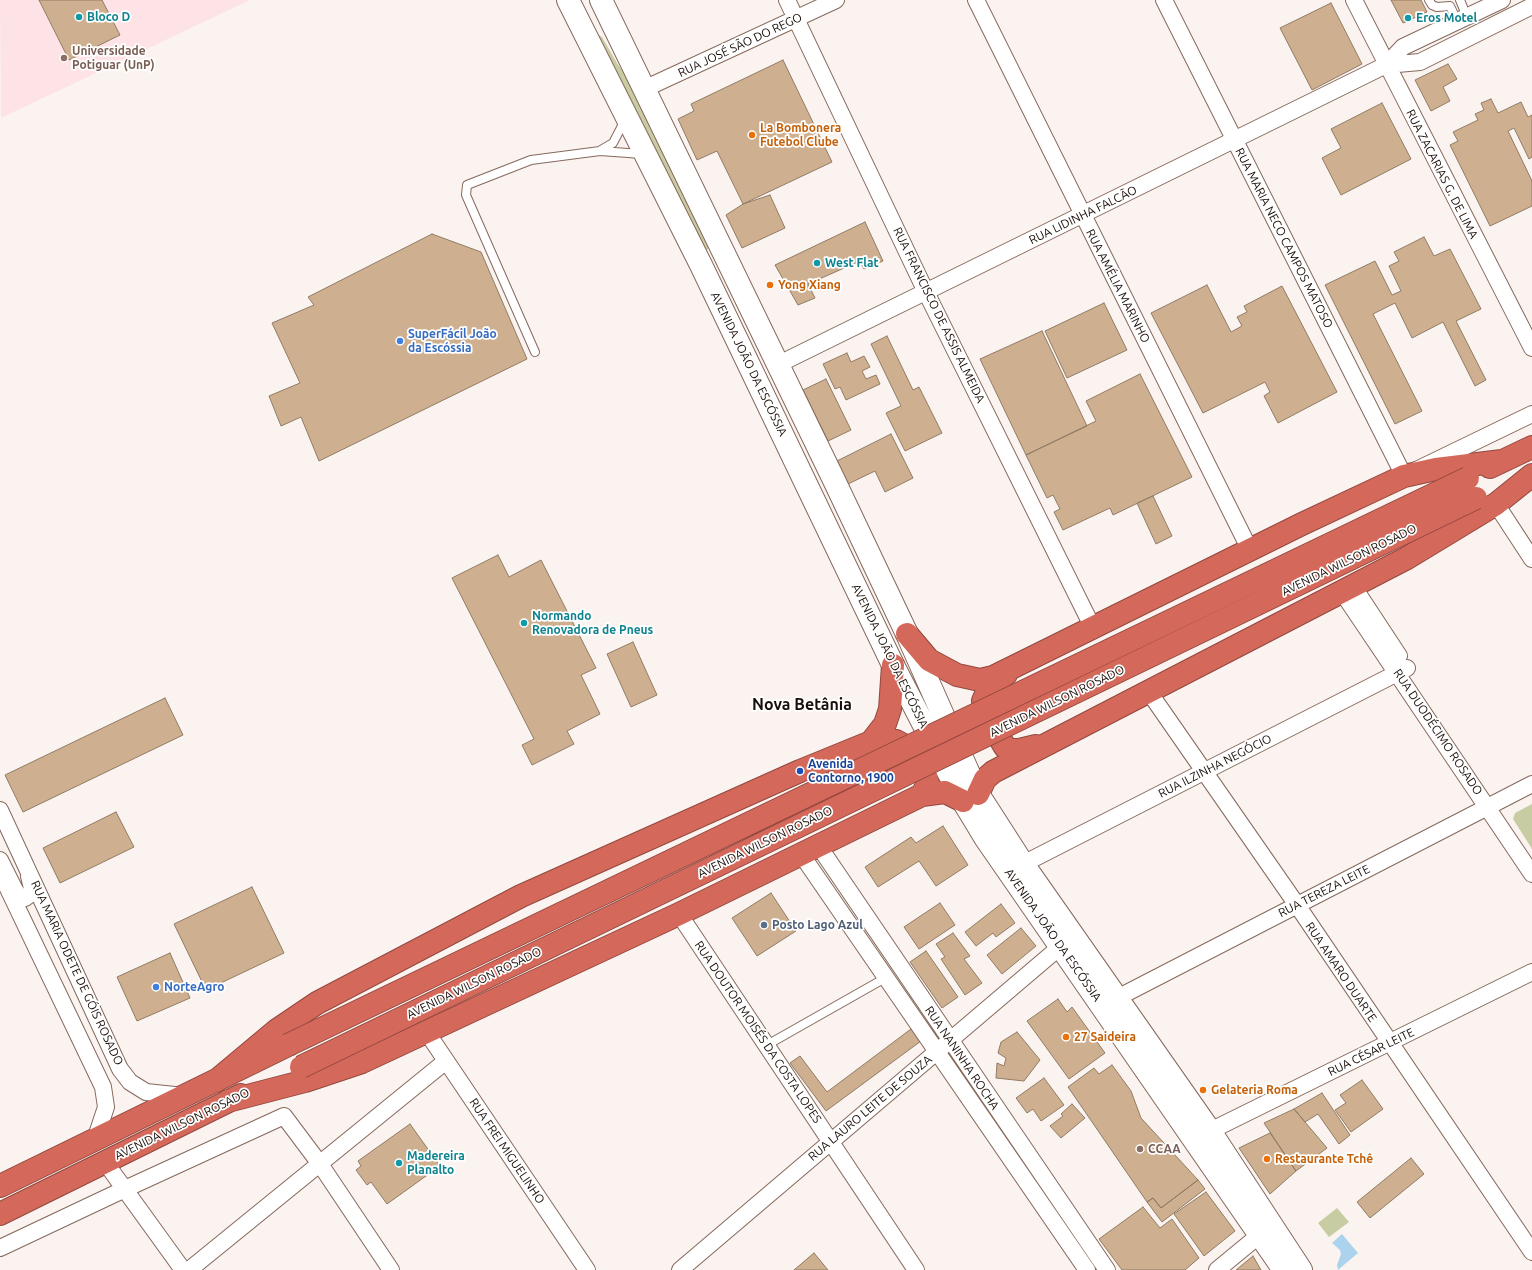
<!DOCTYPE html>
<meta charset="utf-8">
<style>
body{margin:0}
canvas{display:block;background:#faf3f0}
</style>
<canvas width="1532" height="1270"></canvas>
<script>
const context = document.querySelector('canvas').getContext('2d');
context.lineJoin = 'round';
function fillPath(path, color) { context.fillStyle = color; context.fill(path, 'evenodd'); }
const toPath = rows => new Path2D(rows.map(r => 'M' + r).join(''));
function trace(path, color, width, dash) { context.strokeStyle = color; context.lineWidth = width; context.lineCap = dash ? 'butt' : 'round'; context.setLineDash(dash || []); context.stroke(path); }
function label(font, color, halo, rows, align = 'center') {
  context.font = font + ' Ubuntu,sans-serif'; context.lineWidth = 3.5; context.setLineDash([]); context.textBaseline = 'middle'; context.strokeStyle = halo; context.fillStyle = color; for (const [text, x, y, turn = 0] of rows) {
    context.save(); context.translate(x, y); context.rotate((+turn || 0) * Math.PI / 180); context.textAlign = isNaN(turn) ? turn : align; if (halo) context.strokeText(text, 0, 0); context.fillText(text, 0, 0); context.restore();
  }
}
const education = toPath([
 [0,0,250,0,1,118]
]);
const green = toPath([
 [599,35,602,37,617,63,630,82,710,248,704,251],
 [1532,804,1532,849,1513,819,1515,813],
 [1337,1208,1349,1222,1329,1237,1318,1223]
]);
const water = toPath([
 [1342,1234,1358,1253,1338,1270,1337,1265,1341,1254,1340,1250,1332,1243]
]);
const building = toPath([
 [39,0,102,0,120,35,69,60,39,0],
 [1391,0,1421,0,1427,12,1403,23,1391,0],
 [1331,3,1362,64,1312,90,1280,28,1331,3],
 [783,60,832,162,743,204,717,151,697,160,678,119,694,111,691,104,783,60],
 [1448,64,1457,79,1443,87,1450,101,1431,111,1415,80,1448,64],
 [1491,99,1498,113,1521,102,1528,117,1532,115,1532,157,1529,159,1514,128,1508,131,1532,181,1532,206,1490,226,1450,145,1458,141,1453,132,1478,120,1475,114,1484,110,1481,103,1491,99],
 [1382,103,1411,159,1341,195,1322,158,1341,148,1331,129,1382,103],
 [770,195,785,228,742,248,726,215,743,204,770,195],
 [865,222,883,261,864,269,860,261,808,284,815,298,798,305,775,265,865,222],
 [432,234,481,252,527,359,319,461,301,417,281,426,269,396,300,383,272,323,314,305,308,297,432,234],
 [1424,237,1434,256,1450,249,1481,309,1456,321,1486,380,1475,386,1443,322,1412,338,1395,303,1373,314,1422,411,1395,424,1325,285,1375,261,1392,295,1401,291,1389,266,1399,261,1394,252,1424,237],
 [1207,285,1231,332,1242,326,1237,317,1247,312,1244,306,1282,286,1337,392,1278,423,1264,396,1270,392,1265,382,1203,413,1151,313,1207,285],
 [1104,303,1127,350,1067,378,1045,331,1104,303],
 [1042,331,1087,426,1026,455,980,359,1042,331],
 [887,336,913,390,919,387,942,433,905,451,886,413,901,406,871,344,887,336],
 [847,353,851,362,864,356,870,367,862,371,866,379,876,375,880,384,846,400,840,387,835,389,823,364,847,353],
 [1140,374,1192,477,1113,515,1110,508,1063,530,1054,512,1060,509,1053,495,1047,498,1026,455,1096,421,1086,401,1140,374],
 [826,379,851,430,828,441,803,390,826,379],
 [891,434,913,478,885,492,875,471,848,484,837,461,891,434],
 [1153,496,1172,536,1156,544,1137,503,1153,496],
 [498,555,509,577,541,560,596,668,581,675,600,714,567,731,574,744,532,765,522,745,534,739,452,578,498,555],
 [633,642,657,695,631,707,607,654,633,642],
 [165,698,183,735,23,812,5,775,165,698],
 [116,812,134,847,60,883,43,848,116,812],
 [943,826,968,865,936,886,919,861,878,887,865,867,911,837,916,843,943,826],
 [252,887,284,953,206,990,174,924,252,887],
 [771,893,796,931,757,956,732,918,771,893],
 [940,903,955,925,919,949,904,927,940,903],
 [1001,904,1015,923,996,937,993,933,976,946,965,932,1001,904],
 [1021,928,1036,946,1002,974,987,955,1021,928],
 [953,933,970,956,964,959,982,983,965,995,941,959,945,957,936,944,953,933],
 [926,951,958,997,942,1008,910,962,926,951],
 [170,953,190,998,137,1021,117,977,170,953],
 [1058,999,1067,1012,1072,1007,1105,1053,1069,1079,1027,1021,1058,999],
 [911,1029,921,1041,826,1111,790,1063,800,1056,827,1092,911,1029],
 [1017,1032,1040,1060,1024,1081,996,1078,997,1063,1004,1066,1006,1058,998,1053,1001,1042,1017,1032],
 [1112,1065,1131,1091,1141,1118,1198,1180,1161,1208,1153,1198,1147,1202,1068,1087,1094,1068,1099,1074,1112,1065],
 [1044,1078,1064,1105,1041,1121,1033,1109,1027,1113,1016,1098,1044,1078],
 [1362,1080,1383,1109,1351,1132,1335,1110,1346,1103,1340,1095,1362,1080],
 [1322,1093,1350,1135,1339,1144,1318,1114,1305,1122,1294,1109,1322,1093],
 [1072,1104,1085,1118,1061,1138,1050,1126,1063,1116,1061,1114,1072,1104],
 [1294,1109,1327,1148,1296,1171,1264,1123,1294,1109],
 [410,1124,440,1166,387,1204,371,1182,367,1185,356,1170,361,1166,358,1161,410,1124],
 [1270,1133,1296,1171,1270,1194,1239,1148,1270,1133],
 [1411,1158,1424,1174,1370,1218,1357,1202,1411,1158],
 [1198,1180,1205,1189,1162,1222,1147,1202,1153,1198,1161,1208,1198,1180],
 [1206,1192,1235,1231,1204,1256,1174,1214,1206,1192],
 [1143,1207,1160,1228,1172,1219,1199,1258,1185,1270,1122,1270,1099,1239,1143,1207],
 [814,1253,828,1270,794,1270,814,1253],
 [1253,1256,1261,1270,1236,1270,1253,1256]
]);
const lane = toPath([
 [1429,0,1432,5,1437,7,1450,6,1457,21],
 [1460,0,1467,17],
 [601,150,613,143,625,120],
 [535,352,466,195,467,185,531,160,600,151,642,154],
 [767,1045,887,977]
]);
const street = toPath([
 [787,0,926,292,1093,628],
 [976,0,1250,550],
 [1164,0,1404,476,1532,414],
 [1354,0,1532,348],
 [1386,65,1420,62,1532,6],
 [644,89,836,0],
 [779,364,1386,65,1403,47,1502,0],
 [1496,504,1532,559],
 [1353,586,1399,656],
 [1342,592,1532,874],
 [1149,692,1297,905,1532,1252],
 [0,810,120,1069,130,1082,146,1092,184,1096],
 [818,845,1107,1270],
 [801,854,1087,1270],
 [0,860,15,890,21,899,25,898,33,892,29,876],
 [1023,864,1407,668],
 [0,872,103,1087,106,1107,95,1140],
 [679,914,916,1270],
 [1117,998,1532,784],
 [426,1031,587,1270],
 [1210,1131,1532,972],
 [105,1162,183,1270],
 [0,1248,125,1189,284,1116,320,1164,391,1270],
 [189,1270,446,1061],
 [680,1270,1061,946],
 [1217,1270,1268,1228]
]);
const secondary = toPath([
 [568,0,701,265,893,665,963,801,986,839,1284,1270],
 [601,0,833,478,907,634,978,794,1023,864,1210,1131,1301,1270]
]);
const highway = toPath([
 [1490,467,1532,447],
 [907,634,929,660,957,675,980,680,993,677,1302,524,1404,476,1436,469,1502,461],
 [1006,674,989,688,986,694,983,701,986,715,1005,747,1011,750,1019,750,1036,746],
 [871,742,885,724,890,709,893,665],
 [978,794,985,779,993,772,1407,558,1496,504,1532,475],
 [216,1081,277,1030,317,1003,521,896,800,771,871,742,886,739,896,741,911,749,922,763,928,783,922,795],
 [228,1101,305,1081,362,1062,679,914,922,795,945,792,963,801],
 [0,1186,288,1045],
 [0,1214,241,1095]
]);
const highwayBridge = toPath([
 [288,1045,1468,478],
 [301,1067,1476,498]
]);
const markers = [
 [79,17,4,"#0f9aa8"],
 [1408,18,4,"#0f9aa8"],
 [64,58,4,"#8d6e63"],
 [752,135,4,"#e8710a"],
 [817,263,4,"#0f9aa8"],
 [770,285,4,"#e8710a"],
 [400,341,4,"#3f7fe0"],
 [524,623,4,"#0f9aa8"],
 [800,771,4,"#1a4fb4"],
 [764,925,4,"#5c6f8a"],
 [156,987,4,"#3f7fe0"],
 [1066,1037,4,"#e8710a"],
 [1203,1090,4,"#e8710a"],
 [1140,1149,4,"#8d6e63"],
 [1267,1159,4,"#e8710a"],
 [399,1163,4,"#0f9aa8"]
];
const cultureNames = [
 ["Bloco D",87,17],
 ["Eros Motel",1416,18],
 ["West Flat",825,263],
 ["Normando",532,616],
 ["Renovadora de Pneus",532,630],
 ["Madereira",407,1156],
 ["Planalto",407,1170]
];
const streetNames = [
 ["RUA JOSÉ SÃO DO REGO",740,45,-25],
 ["RUA ZACARIAS G. DE LIMA",1442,174,63],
 ["RUA LIDINHA FALCÃO",1083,215,-26],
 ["RUA MARIA NECO CAMPOS MATOSO",1284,238,63],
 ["RUA AMÉLIA MARINHO",1118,286,63],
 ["RUA FRANCISCO DE ASSIS ALMEIDA",939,315,64],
 ["AVENIDA JOÃO DA ESCÓSSIA",749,364,64],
 ["AVENIDA WILSON ROSADO",1349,560,-26],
 ["AVENIDA JOÃO DA ESCÓSSIA",890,656,64],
 ["AVENIDA WILSON ROSADO",1057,701,-26],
 ["RUA DUODÉCIMO ROSADO",1438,732,56],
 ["RUA ILZINHA NEGÓCIO",1215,766,-27],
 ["AVENIDA WILSON ROSADO",765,842,-26],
 ["RUA TEREZA LEITE",1324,891,-27],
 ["AVENIDA JOÃO DA ESCÓSSIA",1053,935,55],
 ["RUA AMARO DUARTE",1341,972,56],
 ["RUA MARIA ODETE DE GÓIS ROSADO",77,973,65],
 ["AVENIDA WILSON ROSADO",474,983,-26],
 ["RUA DOUTOR MOISÉS DA COSTA LOPES",758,1032,56],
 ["RUA CÉSAR LEITE",1371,1052,-26],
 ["RUA NANINHA ROCHA",962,1058,56],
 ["RUA LAURO LEITE DE SOUZA",870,1108,-40],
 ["AVENIDA WILSON ROSADO",182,1124,-26],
 ["RUA FREI MIGUELINHO",507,1151,56]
];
const educationNames = [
 ["Universidade",72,51],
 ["Potiguar (UnP)",72,65],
 ["CCAA",1148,1149]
];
const foodNames = [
 ["La Bombonera",760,128],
 ["Futebol Clube",760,142],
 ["Yong Xiang",778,285],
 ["27 Saideira",1074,1037],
 ["Gelateria Roma",1211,1090],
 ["Restaurante Tchê",1275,1159]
];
const shopNames = [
 ["SuperFácil João",408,334],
 ["da Escóssia",408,348],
 ["NorteAgro",164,987]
];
const transitNames = [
 ["Avenida",808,764],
 ["Contorno, 1900",808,778]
];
const serviceNames = [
 ["Posto Lago Azul",772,925]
];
const districtNames = [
 ["Nova Betânia",802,705]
];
fillPath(education, '#fee3e6');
fillPath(green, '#c8cca3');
fillPath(water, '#acd3ee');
fillPath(building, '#ceb090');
trace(building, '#917b64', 1);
trace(lane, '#86695b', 10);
trace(street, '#86695b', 18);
trace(secondary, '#86695b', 24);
trace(highway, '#93483e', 24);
trace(lane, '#fff', 8);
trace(street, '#fff', 16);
trace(secondary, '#fff', 22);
trace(highway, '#d4685b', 22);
trace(highwayBridge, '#93483e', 24, []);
trace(highwayBridge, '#d4685b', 22);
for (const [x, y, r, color] of markers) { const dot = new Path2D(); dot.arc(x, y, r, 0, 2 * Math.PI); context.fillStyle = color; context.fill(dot); trace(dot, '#fff', 1.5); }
label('bold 12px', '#0d838f', '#fff', cultureNames, 'left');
label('12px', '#190e09', '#fff', streetNames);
label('bold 12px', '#785e54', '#fff', educationNames, 'left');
label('bold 12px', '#c56008', '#fff', foodNames, 'left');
label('bold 12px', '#366cbe', '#fff', shopNames, 'left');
label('bold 12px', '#164399', '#fff', transitNames, 'left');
label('bold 12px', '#4e5e75', '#fff', serviceNames, 'left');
label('bold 16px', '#190e09', '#fff', districtNames);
</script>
